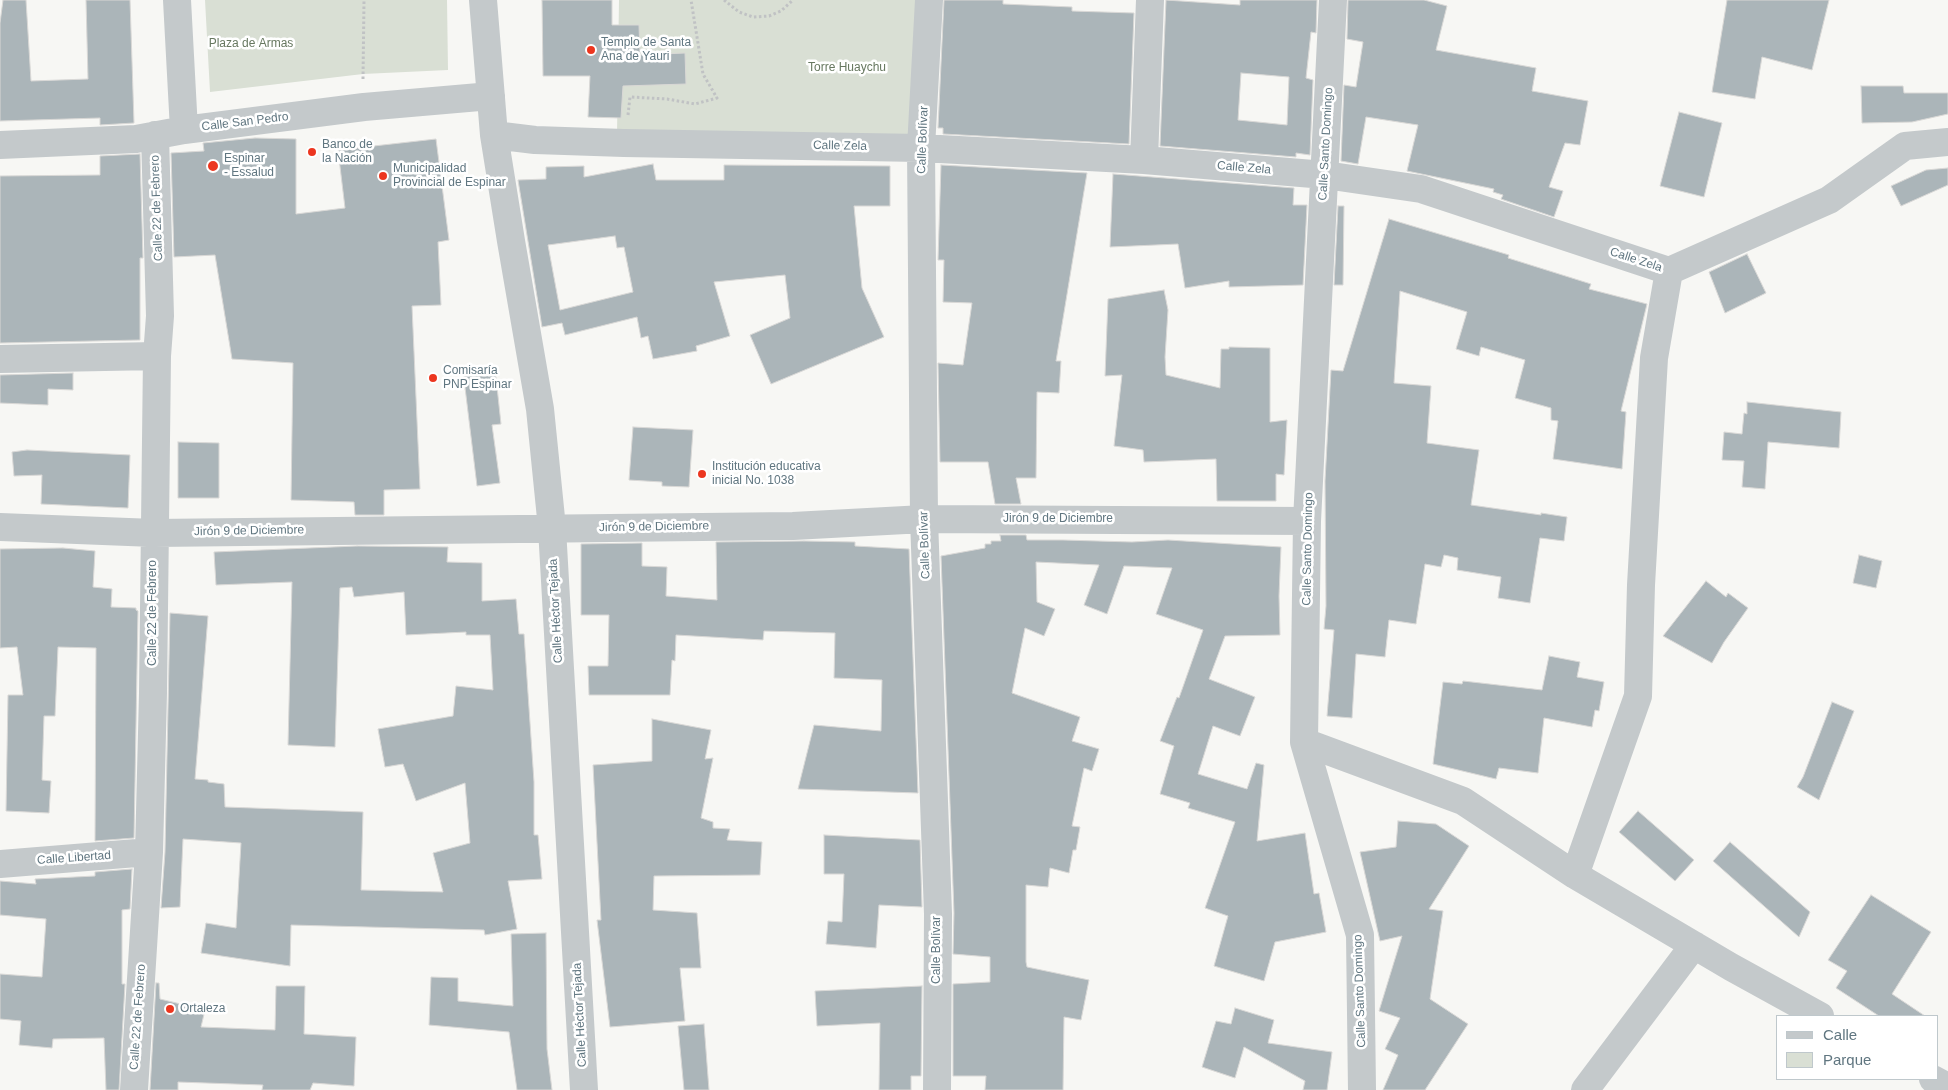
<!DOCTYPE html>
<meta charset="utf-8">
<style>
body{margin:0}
#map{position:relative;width:1948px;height:1090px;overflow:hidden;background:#f7f7f4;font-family:Helvetica,sans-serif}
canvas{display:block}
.legend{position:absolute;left:1776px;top:1015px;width:162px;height:65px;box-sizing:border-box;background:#fff;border:1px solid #bfc8cc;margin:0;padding:6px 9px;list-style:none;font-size:15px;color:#607680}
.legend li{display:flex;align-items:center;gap:10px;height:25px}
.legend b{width:25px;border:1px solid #bfc8cc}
</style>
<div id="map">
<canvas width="1948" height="1090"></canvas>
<ul class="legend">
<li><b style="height:6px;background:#c4c9cb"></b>Calle</li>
<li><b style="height:14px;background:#d9dfd4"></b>Parque</li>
</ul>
</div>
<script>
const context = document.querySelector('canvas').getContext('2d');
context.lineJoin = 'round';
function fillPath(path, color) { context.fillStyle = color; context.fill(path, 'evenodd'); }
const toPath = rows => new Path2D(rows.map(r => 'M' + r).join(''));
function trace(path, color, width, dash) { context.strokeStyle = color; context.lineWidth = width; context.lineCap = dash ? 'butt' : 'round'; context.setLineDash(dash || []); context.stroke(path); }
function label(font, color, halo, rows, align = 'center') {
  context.font = font + ' Helvetica,sans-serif'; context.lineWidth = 5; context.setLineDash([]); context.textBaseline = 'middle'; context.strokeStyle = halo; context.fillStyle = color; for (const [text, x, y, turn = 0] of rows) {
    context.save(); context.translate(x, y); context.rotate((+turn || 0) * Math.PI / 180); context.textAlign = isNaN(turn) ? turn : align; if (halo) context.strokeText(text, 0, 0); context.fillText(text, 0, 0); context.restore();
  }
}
const green = toPath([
 [205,0,447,0,448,70,363,74,210,92],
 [619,0,918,0,913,137,617,134]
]);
const building = toPath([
 [3,0,26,0,31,81,88,79,86,0,130,0,134,123,100,125,100,118,0,121,0,23,3,0],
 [542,0,612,0,612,25,639,25,640,55,685,53,686,84,623,86,621,118,588,117,590,76,543,76,542,0],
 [944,0,1003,0,1003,4,1072,7,1072,11,1134,13,1129,144,943,134,943,128,938,128,944,0],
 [1166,0,1240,5,1240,0,1317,0,1316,33,1311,32,1306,78,1313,80,1310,155,1296,153,1296,157,1160,146,1166,0],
 [1241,73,1289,77,1287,125,1238,120,1241,73],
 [1348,0,1424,0,1447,6,1436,50,1536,68,1532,91,1588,101,1580,145,1565,143,1549,187,1563,191,1554,217,1501,199,1503,195,1493,192,1494,189,1407,171,1418,125,1366,117,1358,164,1341,161,1344,85,1356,87,1363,42,1347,39,1348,0],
 [1727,0,1829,0,1812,70,1762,57,1755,99,1712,92,1727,0],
 [1861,86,1903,86,1904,93,1948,93,1948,114,1912,122,1862,123,1861,86],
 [1679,112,1722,123,1704,197,1660,186,1679,112],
 [255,138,296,139,296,214,345,208,338,150,436,139,449,240,438,242,441,305,412,306,420,489,384,490,384,515,355,515,354,502,291,500,293,363,232,359,215,255,174,257,171,153,204,151,203,143,255,138],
 [140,154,143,258,140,258,140,340,0,343,0,176,100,175,100,156,140,154],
 [653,164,656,180,724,180,724,165,890,166,890,206,854,206,862,288,884,337,771,384,750,335,790,318,785,275,714,282,730,336,696,346,697,351,653,359,648,336,641,338,637,317,565,335,562,323,542,327,518,180,546,179,546,167,584,166,584,177,653,164],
 [615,236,617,248,624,247,633,292,560,310,548,245,615,236],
 [941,165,1087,173,1056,361,1061,361,1059,393,1037,392,1036,478,1016,478,1021,504,995,504,988,462,940,462,938,363,963,365,972,303,943,302,944,260,938,260,941,165],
 [1948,168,1948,185,1901,206,1891,186,1926,170,1948,168],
 [1113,174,1294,188,1293,205,1307,205,1303,285,1229,287,1229,281,1185,288,1178,244,1110,247,1113,174],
 [1338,206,1344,206,1343,285,1334,285,1338,206],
 [1389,219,1509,255,1508,258,1591,284,1589,289,1647,304,1621,411,1626,412,1622,469,1553,459,1558,421,1551,420,1551,408,1515,398,1525,360,1481,347,1479,356,1456,349,1467,312,1400,291,1394,383,1431,386,1427,443,1479,450,1471,505,1541,515,1541,513,1567,517,1564,541,1540,538,1530,603,1498,598,1501,577,1457,570,1458,558,1444,555,1441,567,1425,564,1416,624,1389,620,1385,657,1356,654,1352,718,1327,716,1334,630,1324,629,1326,606,1325,481,1331,370,1343,371,1389,219],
 [1747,254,1766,293,1725,313,1709,272,1747,254],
 [1164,290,1168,310,1165,357,1166,375,1220,388,1221,349,1229,349,1229,347,1270,348,1270,422,1287,420,1284,475,1276,474,1276,501,1217,501,1216,459,1144,462,1143,450,1114,446,1122,375,1105,376,1108,299,1164,290],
 [495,368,501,424,492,425,500,483,477,486,463,371,495,368],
 [73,373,73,390,48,389,48,405,0,403,0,375,73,373],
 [1747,402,1841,412,1839,448,1768,442,1765,489,1742,487,1744,461,1722,460,1724,432,1742,434,1744,413,1747,414,1747,402],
 [633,427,693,430,689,487,662,486,662,482,629,480,633,427],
 [178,442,219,443,219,498,178,498,178,442],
 [27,450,130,455,128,508,41,504,42,475,14,476,12,452,27,450],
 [1000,535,1026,535,1027,540,1063,540,1132,542,1168,540,1281,547,1279,596,1280,635,1225,636,1209,679,1255,697,1240,736,1213,726,1198,774,1247,789,1256,763,1264,765,1257,841,1305,833,1314,894,1319,893,1326,932,1275,942,1264,981,1214,966,1228,916,1205,908,1235,822,1188,808,1190,803,1160,794,1174,746,1160,741,1177,697,1179,698,1203,630,1156,614,1172,568,1124,566,1107,614,1084,605,1099,565,1036,562,1037,602,1055,609,1044,636,1025,628,1012,693,1080,717,1072,741,1099,749,1092,771,1084,768,1072,826,1080,827,1076,850,1073,850,1069,873,1050,868,1048,887,1026,885,1026,962,1027,967,1089,980,1081,1020,1064,1017,1063,1090,985,1090,986,1076,953,1076,953,984,990,982,990,957,953,954,954,913,941,556,985,548,985,544,991,544,991,541,1001,541,1000,535],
 [804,541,855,542,855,546,909,549,918,793,798,789,814,725,881,731,882,680,834,678,835,633,764,631,763,640,676,635,675,661,672,660,670,695,589,695,588,666,608,666,609,615,581,615,581,544,642,543,642,566,667,567,666,596,717,600,716,542,804,541],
 [357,546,448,547,447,562,482,563,482,601,516,599,519,634,524,634,534,782,534,835,538,835,542,879,508,881,517,929,485,935,484,930,291,925,290,966,201,953,206,923,236,928,241,843,183,839,180,907,161,908,165,852,170,613,208,616,195,779,208,780,208,782,224,784,225,807,363,812,361,890,443,892,433,853,470,843,465,783,416,801,403,764,385,767,378,729,453,716,456,686,493,690,490,635,466,635,466,632,406,635,404,592,354,597,352,587,340,588,335,747,288,745,292,582,216,585,214,552,357,546],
 [63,548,95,551,93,587,112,589,111,607,136,608,136,610,138,611,134,838,95,841,96,648,58,647,55,716,44,716,42,780,51,781,49,813,6,811,8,695,23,695,17,647,0,648,0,549,63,548],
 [1859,555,1882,561,1876,588,1853,583,1859,555],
 [1706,581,1726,597,1728,593,1748,608,1724,642,1712,663,1663,636,1706,581],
 [1549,656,1580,662,1577,677,1604,682,1599,711,1595,710,1592,727,1544,718,1538,773,1499,768,1496,779,1433,764,1443,682,1462,684,1463,681,1542,690,1549,656],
 [1832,702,1854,711,1819,800,1797,787,1803,777,1832,702],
 [652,719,711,730,705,759,713,758,701,818,713,822,713,828,730,829,727,840,762,842,760,875,654,876,653,910,697,913,701,968,680,968,685,1021,610,1027,597,920,601,920,593,765,652,761,652,719],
 [1638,811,1694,860,1675,881,1619,832,1638,811],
 [1398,821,1436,824,1469,846,1429,909,1443,911,1430,999,1468,1024,1425,1090,1383,1090,1398,1055,1385,1049,1400,1018,1379,1011,1402,936,1380,941,1360,852,1396,847,1398,821],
 [824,835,920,840,922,907,879,905,876,948,826,944,828,921,842,922,844,874,824,874,824,835],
 [1730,842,1810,912,1799,937,1713,861,1730,842],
 [132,869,130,909,122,910,122,984,125,984,119,1090,106,1090,104,1038,53,1039,52,1048,19,1045,21,1021,0,1019,0,974,42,977,46,919,0,915,0,881,36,884,35,879,95,876,95,872,132,869],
 [1871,895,1931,932,1892,994,1925,1016,1879,1016,1836,988,1847,971,1828,960,1871,895],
 [546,933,547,1049,552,1090,517,1090,509,1032,429,1025,431,977,458,978,458,1001,513,1006,511,934,546,933],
 [156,983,159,983,160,999,205,1010,201,1027,275,1030,276,986,305,986,304,1034,356,1037,354,1086,313,1083,310,1090,262,1090,263,1085,178,1082,178,1090,150,1090,156,983],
 [922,986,921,1076,911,1076,911,1090,879,1090,880,1023,817,1026,815,991,922,986],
 [1235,1008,1274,1020,1268,1043,1332,1052,1327,1090,1303,1090,1305,1081,1244,1047,1235,1078,1202,1067,1216,1021,1231,1024,1235,1008],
 [704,1024,709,1090,684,1090,678,1026,704,1024]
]);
const path = toPath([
 [724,0,739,12,753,17,769,16,781,11,793,0],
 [363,79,364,0],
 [628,115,630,97,667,99,695,104,717,98,703,74,691,0]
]);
const minor = toPath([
 [177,0,184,130],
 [483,0,494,135,511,241,540,409,552,528,584,1090],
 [929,0,921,148,924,519,938,914,937,1090],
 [1333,0,1307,521,1304,742,1360,935,1362,1090],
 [494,135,535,140,624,143,921,148,1144,160,1325,175,1421,189,1669,271,1829,200,1905,146,1948,142],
 [0,145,136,139,184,130,364,107,491,96],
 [1144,160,1150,0],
 [0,359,157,356],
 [0,527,154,533,793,526,924,519,1307,521],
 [1304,742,1463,801,1575,875,1731,967,1820,1016],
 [0,864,149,852],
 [1575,875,1638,696,1641,585,1654,358,1669,271],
 [1933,1079,1948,1087],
 [134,1090,149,852,153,693,157,356,160,316,155,135],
 [1585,1090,1694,945]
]);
const markers = [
 [591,50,5,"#ec361f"],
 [312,152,5,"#ec361f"],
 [213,166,6,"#ec361f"],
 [383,176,5,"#ec361f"],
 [433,378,5,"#ec361f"],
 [702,474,5,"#ec361f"],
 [170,1009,5,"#ec361f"]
];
const poiNames = [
 ["Templo de Santa",601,43],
 ["Ana de Yauri",601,57],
 ["Banco de",322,145],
 ["la Nación",322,159],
 ["Espinar",224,159],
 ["- Essalud",224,173],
 ["Municipalidad",393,169],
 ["Provincial de Espinar",393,183],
 ["Comisaría",443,371],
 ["PNP Espinar",443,385],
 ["Institución educativa",712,467],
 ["inicial No. 1038",712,481],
 ["Ortaleza",180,1009]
];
const parkNames = [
 ["Plaza de Armas",251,44],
 ["Torre Huaychu",847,68]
];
const streetNames = [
 ["Calle San Pedro",245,122,-7],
 ["Calle Bolívar",923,140,-88],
 ["Calle Santo Domingo",1326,144,-87],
 ["Calle Zela",840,146,1],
 ["Calle Zela",1244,168,5],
 ["Calle 22 de Febrero",157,208,-92],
 ["Calle Zela",1636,260,18],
 ["Jirón 9 de Diciembre",1058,519],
 ["Jirón 9 de Diciembre",654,527,-1],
 ["Jirón 9 de Diciembre",249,531,-1],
 ["Calle Bolívar",925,545,-92],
 ["Calle Santo Domingo",1308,549,-89],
 ["Calle Héctor Tejada",556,611,-93],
 ["Calle 22 de Febrero",153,613,-90],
 ["Calle Libertad",74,858,-4],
 ["Calle Bolívar",937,950,-90],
 ["Calle Santo Domingo",1360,991,-92],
 ["Calle Héctor Tejada",580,1015,-93],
 ["Calle 22 de Febrero",138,1017,-86]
];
fillPath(green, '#d9dfd4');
fillPath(building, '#abb5b9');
trace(building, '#d9d8d6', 1);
trace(path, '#c0c2c4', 3, [2.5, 2.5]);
trace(minor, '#c4c9cb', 28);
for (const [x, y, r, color] of markers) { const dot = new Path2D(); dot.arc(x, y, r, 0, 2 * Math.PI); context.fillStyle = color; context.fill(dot); trace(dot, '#fff', 2); }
label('12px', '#607680', '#fff', poiNames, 'left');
label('12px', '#677860', '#fff', parkNames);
label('12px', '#607680', '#fff', streetNames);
</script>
